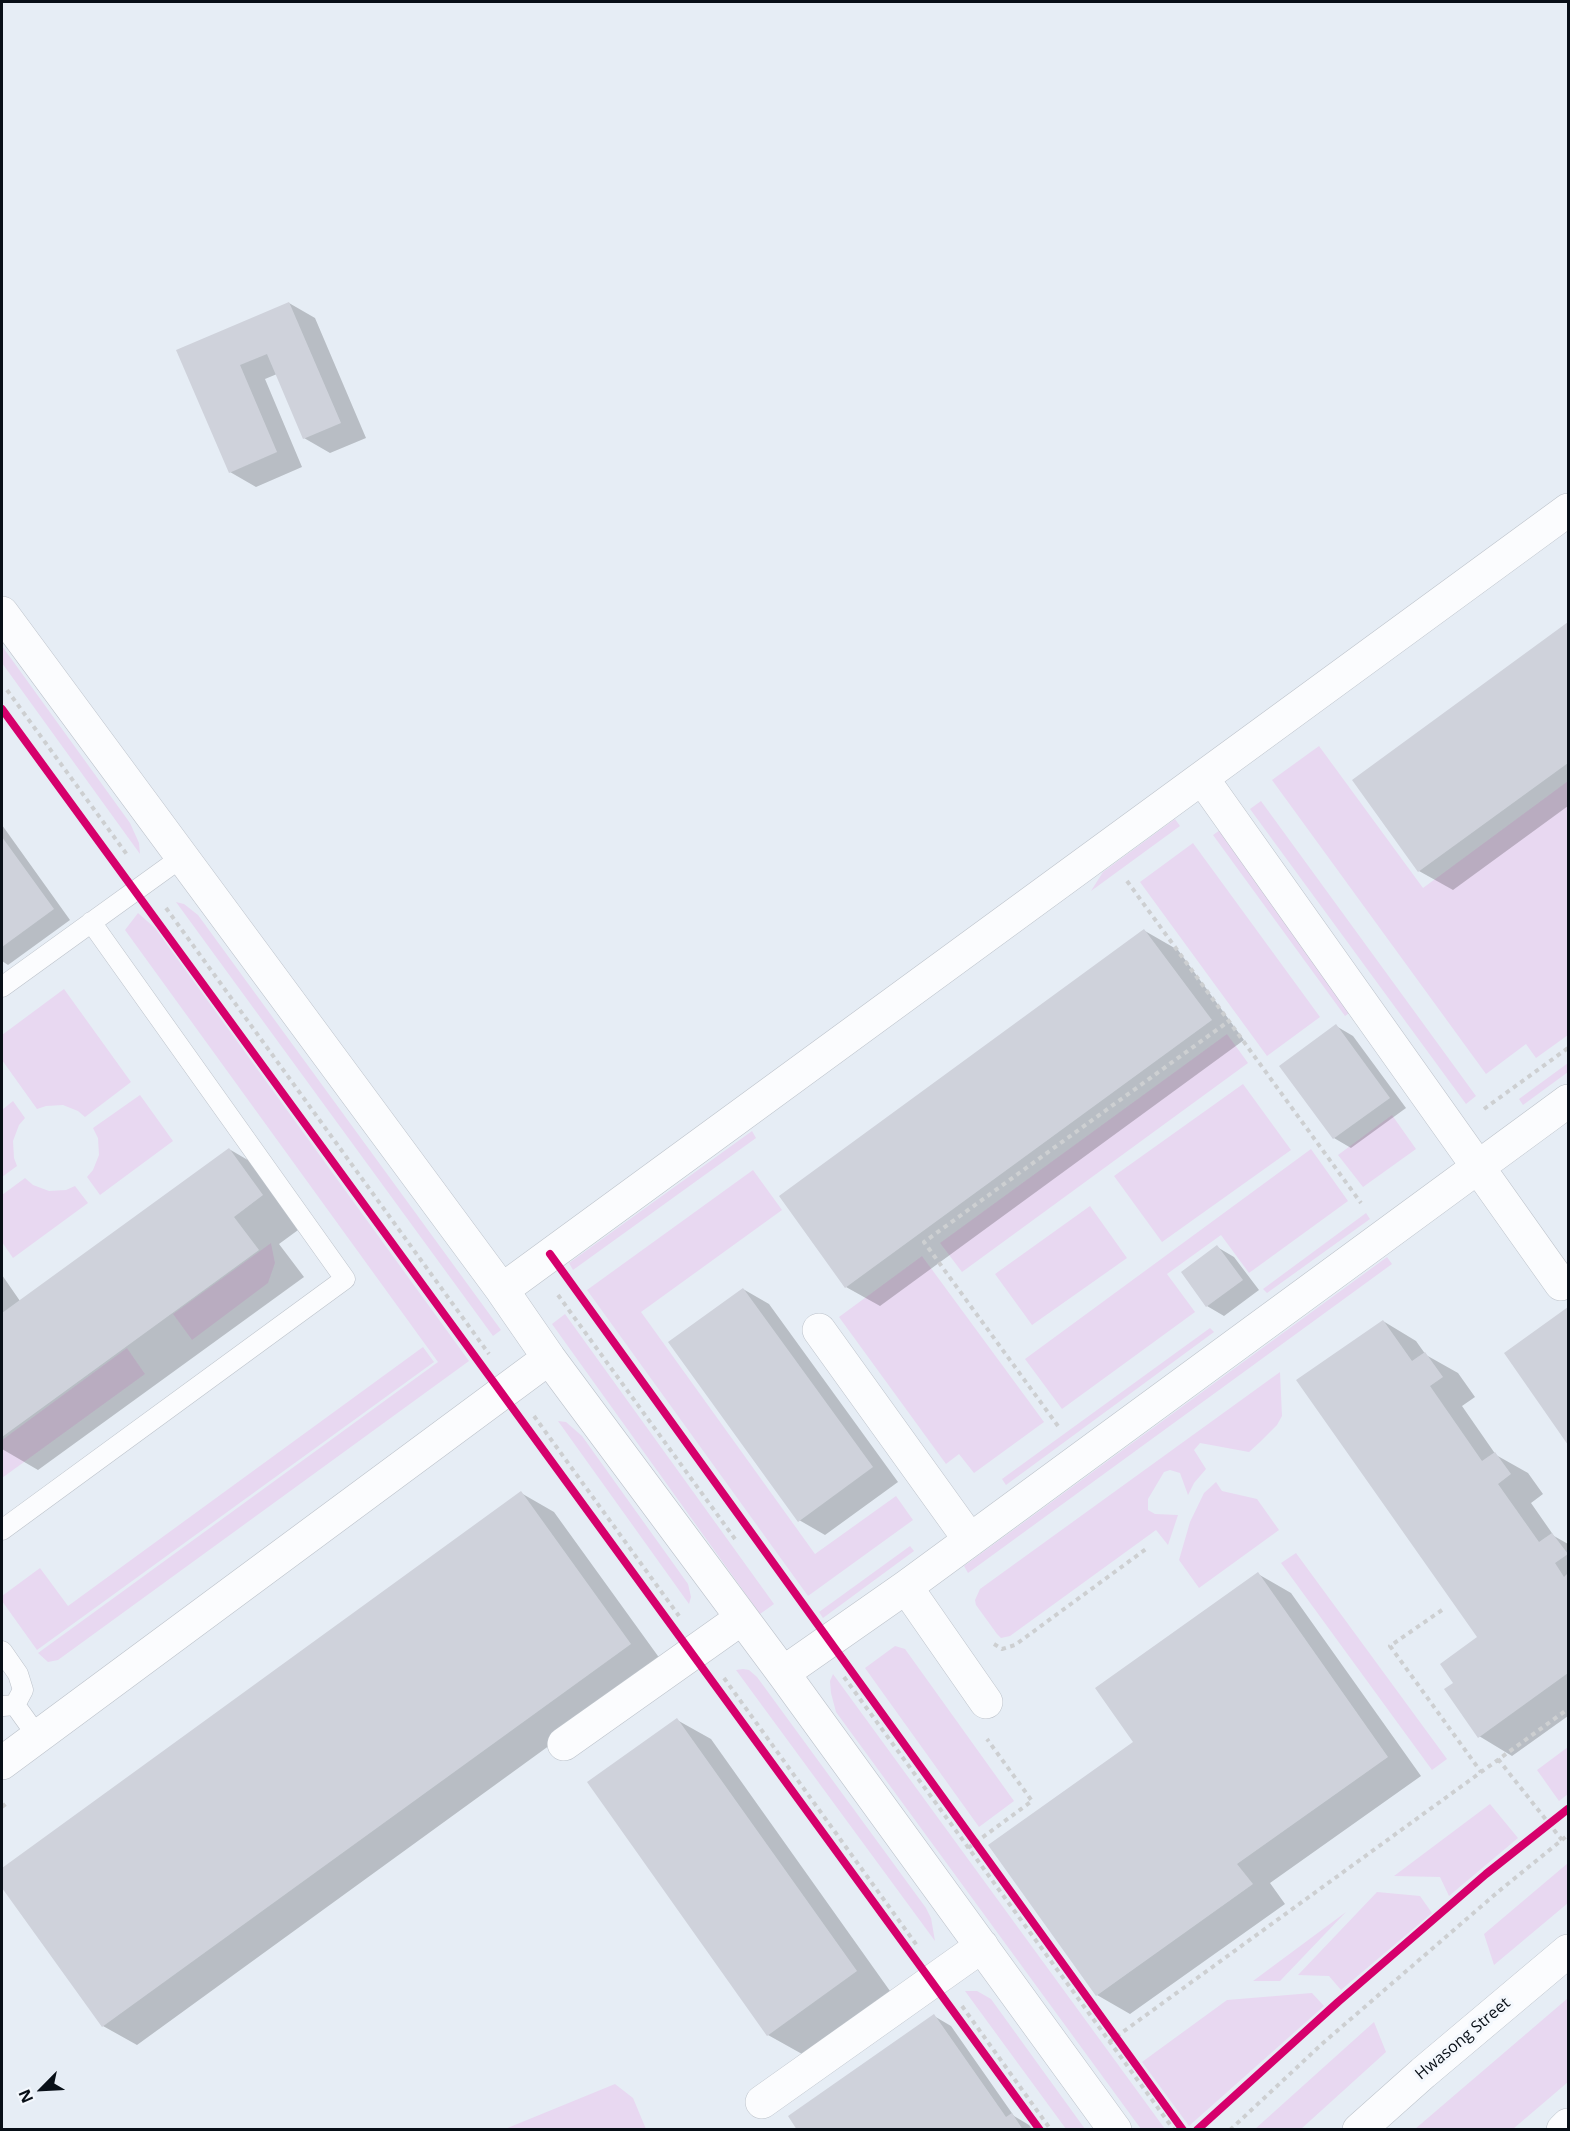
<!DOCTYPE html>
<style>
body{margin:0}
#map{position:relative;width:1570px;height:2131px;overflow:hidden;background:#e6edf5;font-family:"Open Sans",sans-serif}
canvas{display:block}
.frame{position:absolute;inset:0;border:3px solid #080f17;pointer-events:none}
.north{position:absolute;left:12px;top:2059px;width:60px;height:60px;-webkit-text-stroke:4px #f4f8fd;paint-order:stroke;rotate:246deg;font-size:16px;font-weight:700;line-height:24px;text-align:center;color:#080f17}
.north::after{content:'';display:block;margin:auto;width:21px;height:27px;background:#080f17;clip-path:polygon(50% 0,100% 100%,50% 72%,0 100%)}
</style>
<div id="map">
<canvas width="1570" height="2131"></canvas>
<div class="frame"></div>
<div class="north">N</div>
</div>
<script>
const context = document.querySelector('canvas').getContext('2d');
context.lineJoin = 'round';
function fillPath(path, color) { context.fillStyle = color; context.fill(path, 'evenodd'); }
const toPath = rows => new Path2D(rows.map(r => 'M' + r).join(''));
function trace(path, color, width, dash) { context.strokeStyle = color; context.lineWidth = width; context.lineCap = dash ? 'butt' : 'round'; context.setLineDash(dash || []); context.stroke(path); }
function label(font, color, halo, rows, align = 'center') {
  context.font = font + ' "Open Sans",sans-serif'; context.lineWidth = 6; context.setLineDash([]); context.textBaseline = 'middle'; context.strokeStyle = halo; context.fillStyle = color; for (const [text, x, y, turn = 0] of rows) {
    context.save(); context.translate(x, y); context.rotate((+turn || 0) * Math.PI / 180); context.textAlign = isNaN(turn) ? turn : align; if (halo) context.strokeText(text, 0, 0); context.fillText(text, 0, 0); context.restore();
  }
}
const green = toPath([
 [2,646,130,823,139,843,140,854,2,663],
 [1319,746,1423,888,1568,781,1568,1035,1536,1058,1526,1044,1486,1074,1272,780],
 [1261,801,1476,1096,1466,1104,1250,809],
 [1175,819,1180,826,1091,891,1103,872],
 [1220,830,1352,1011,1345,1016,1213,835],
 [1193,843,1320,1017,1267,1056,1140,882],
 [176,902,184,904,198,915,501,1330,493,1336],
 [138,913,155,928,469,1361,58,1660,48,1662,38,1653,438,1362,125,930],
 [64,989,131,1082,85,1117,78,1111,63,1105,46,1106,37,1109,2,1060,2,1035],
 [1227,1034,1248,1063,962,1272,940,1243],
 [1568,1063,1568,1072,1523,1105,1519,1099],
 [1243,1084,1291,1150,1162,1242,1114,1176],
 [140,1095,173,1141,100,1195,87,1177,93,1170,99,1155,98,1138,93,1128],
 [13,1101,25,1118,19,1125,13,1141,14,1158,17,1166,2,1177,2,1110],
 [1392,1115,1416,1149,1363,1187,1338,1155],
 [752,1131,756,1138,573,1270,569,1263],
 [1311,1149,1348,1201,1249,1273,1221,1235,1167,1274,1195,1312,1062,1409,1025,1359],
 [753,1170,782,1210,641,1312,815,1554,896,1496,913,1520,808,1596,587,1290],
 [25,1178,33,1185,49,1191,66,1190,75,1186,88,1203,13,1258,2,1242,2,1195],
 [1090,1206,1127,1258,1032,1325,995,1274],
 [1366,1213,1370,1219,1267,1293,1263,1289],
 [271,1243,275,1263,268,1283,192,1340,173,1314],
 [922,1256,1044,1422,974,1473,959,1454,946,1464,839,1317],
 [1387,1257,1392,1264,968,1573,964,1566],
 [565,1314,774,1604,760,1614,552,1324],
 [1210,1328,1214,1332,1006,1485,1002,1479],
 [423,1347,434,1362,37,1650,2,1601,2,1596,40,1568,68,1606],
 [127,1348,145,1374,2,1478,2,1440],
 [1280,1372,1282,1416,1277,1425,1260,1442,1249,1452,1200,1443,1194,1450,1206,1469,1194,1483,1188,1495,1180,1473,1170,1470,1164,1472,1148,1499,1148,1510,1155,1514,1178,1515,1168,1545,1156,1530,1010,1636,1001,1638,997,1634,976,1605,975,1600,980,1589],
 [558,1421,566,1422,582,1436,688,1584,691,1597,689,1604],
 [1216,1482,1222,1491,1257,1499,1279,1530,1199,1588,1179,1560,1190,1522,1204,1493],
 [910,1546,914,1551,823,1618,819,1612],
 [1296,1553,1447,1759,1432,1770,1281,1563],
 [895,1646,905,1649,1014,1801,979,1827,865,1668],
 [743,1669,749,1670,757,1677,926,1908,931,1918,935,1941,736,1670],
 [833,1674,1165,2129,1141,2129,836,1712,831,1693,830,1681],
 [1568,1747,1568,1794,1559,1801,1537,1770],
 [1490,1804,1518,1838,1449,1896,1440,1877,1394,1876],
 [1568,1863,1568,1903,1494,1965,1484,1934],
 [1377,1892,1420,1896,1432,1913,1341,1990,1329,1976,1298,1975],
 [1346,1912,1280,1981,1253,1981],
 [965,1991,977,1991,991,1999,1085,2129,1066,2129],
 [1312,1993,1324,2006,1189,2126,1142,2062,1227,2000],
 [1568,1998,1568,2082,1513,2129,1415,2129],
 [1374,2022,1386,2052,1301,2129,1255,2129],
 [615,2084,633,2098,646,2129,505,2129]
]);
const shadow = toPath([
 [289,303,315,318,366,438,330,453,304,438,277,374,265,379,302,467,256,487,230,472,178,351],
 [1568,624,1568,806,1453,890,1419,871,1354,781],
 [2,825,70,920,8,965,2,961],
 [1145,931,1178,950,1244,1040,880,1306,846,1287],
 [1336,1026,1353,1036,1406,1108,1351,1148,1334,1138],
 [229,1149,275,1176,309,1222,279,1244,304,1277,38,1470,2,1449,2,1275,20,1301],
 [1217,1247,1234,1257,1259,1290,1224,1316,1207,1306],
 [743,1289,769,1304,898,1482,825,1535,799,1520],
 [1568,1309,1568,1442,1506,1353],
 [1383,1321,1416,1341,1426,1355,1458,1373,1475,1397,1462,1406,1496,1455,1528,1473,1543,1494,1531,1503,1554,1536,1568,1544,1568,1716,1512,1756,1479,1736,1455,1683,1479,1638],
 [521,1493,554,1512,663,1663,137,2045,103,2026,2,1885,2,1869],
 [1258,1574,1291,1593,1421,1776,1270,1883,1285,1904,1130,2014,1097,1995,1135,1743],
 [677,1720,711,1739,890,1991,802,2054,768,2035],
 [934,2016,951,2026,1014,2116,1029,2125,1033,2130,799,2130]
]);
const building = toPath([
 [289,302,341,423,303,439,267,354,240,365,277,452,229,473,176,350],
 [1568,622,1568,763,1418,872,1352,780],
 [2,837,54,909,2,947],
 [1144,929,1212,1020,845,1288,779,1196],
 [1336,1024,1390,1098,1333,1139,1279,1066],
 [229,1148,263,1195,234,1217,259,1250,2,1437,2,1313],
 [1217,1245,1243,1280,1206,1307,1181,1272],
 [743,1288,873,1467,798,1522,668,1342],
 [1568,1307,1568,1445,1504,1353],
 [1383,1320,1412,1361,1425,1352,1443,1377,1430,1386,1482,1461,1495,1452,1511,1474,1498,1484,1539,1542,1552,1533,1568,1554,1555,1563,1564,1577,1568,1573,1568,1673,1478,1738,1444,1689,1453,1683,1440,1664,1477,1637,1296,1380],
 [521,1491,631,1644,102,2027,2,1888,2,1868],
 [1258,1572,1388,1757,1237,1864,1253,1884,1096,1996,988,1845,1133,1742,1095,1688],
 [677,1718,857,1971,767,2036,587,1782],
 [934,2014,1006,2117,1012,2113,1023,2130,797,2130,788,2116]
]);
const path = toPath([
 [7,690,128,856],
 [1127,881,1361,1203],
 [166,908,489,1354],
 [1484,1109,1568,1048],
 [558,1295,735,1539],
 [534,1416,679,1616],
 [1058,1426,924,1242,1229,1021],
 [1442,1610,1390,1646,1481,1772],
 [994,1644,1002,1649,1015,1645,1146,1549],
 [844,1677,1174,2130],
 [724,1678,918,1947],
 [1498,1759,1562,1840],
 [2,1807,8,1802],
 [968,1848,1032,1801,987,1739],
 [962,2006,1051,2130],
 [1109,2042,1568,1709],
 [1230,2130,1323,2043,1499,1891,1568,1835]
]);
const service = toPath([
 [2,987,182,857],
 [2,1530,345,1279,91,922],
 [2,1651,18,1674,23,1690,15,1705],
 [3,1706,15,1705,38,1737]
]);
const minor = toPath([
 [2,613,502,1290,549,1358,783,1673,1115,2130],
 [1202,778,1561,1284],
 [502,1290,1568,510],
 [819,1330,970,1540],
 [906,1587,986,1702],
 [783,1673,906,1587,1568,1101],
 [564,1744,742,1618],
 [2,1763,549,1358],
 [762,2102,982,1946]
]);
const primary = toPath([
 [1359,2130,1423,2073,1568,1951]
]);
const trunk = toPath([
 [1563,2130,1568,2125]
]);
const cycleway = toPath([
 [2,709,1040,2130],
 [550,1254,1183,2130],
 [1197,2130,1338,2002,1486,1874,1568,1809]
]);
const streetNames = [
 ["Hwasong Street",1463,2039,-40]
];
fillPath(green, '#e8d8f1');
fillPath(shadow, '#0003');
fillPath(building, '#cfd2db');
trace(service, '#bcc2ca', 21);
trace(minor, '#bcc2ca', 34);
trace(primary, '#bcc2ca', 34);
trace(trunk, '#bcc2ca', 34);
trace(path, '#cdcfd1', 4, [4.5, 4.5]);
trace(service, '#fbfcfe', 20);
trace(minor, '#fbfcfe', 33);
trace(primary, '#fbfcfe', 33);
trace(trunk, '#fbfcfe', 33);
trace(cycleway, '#d6006c', 8);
label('16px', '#080f17', '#f4f8fd', streetNames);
</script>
